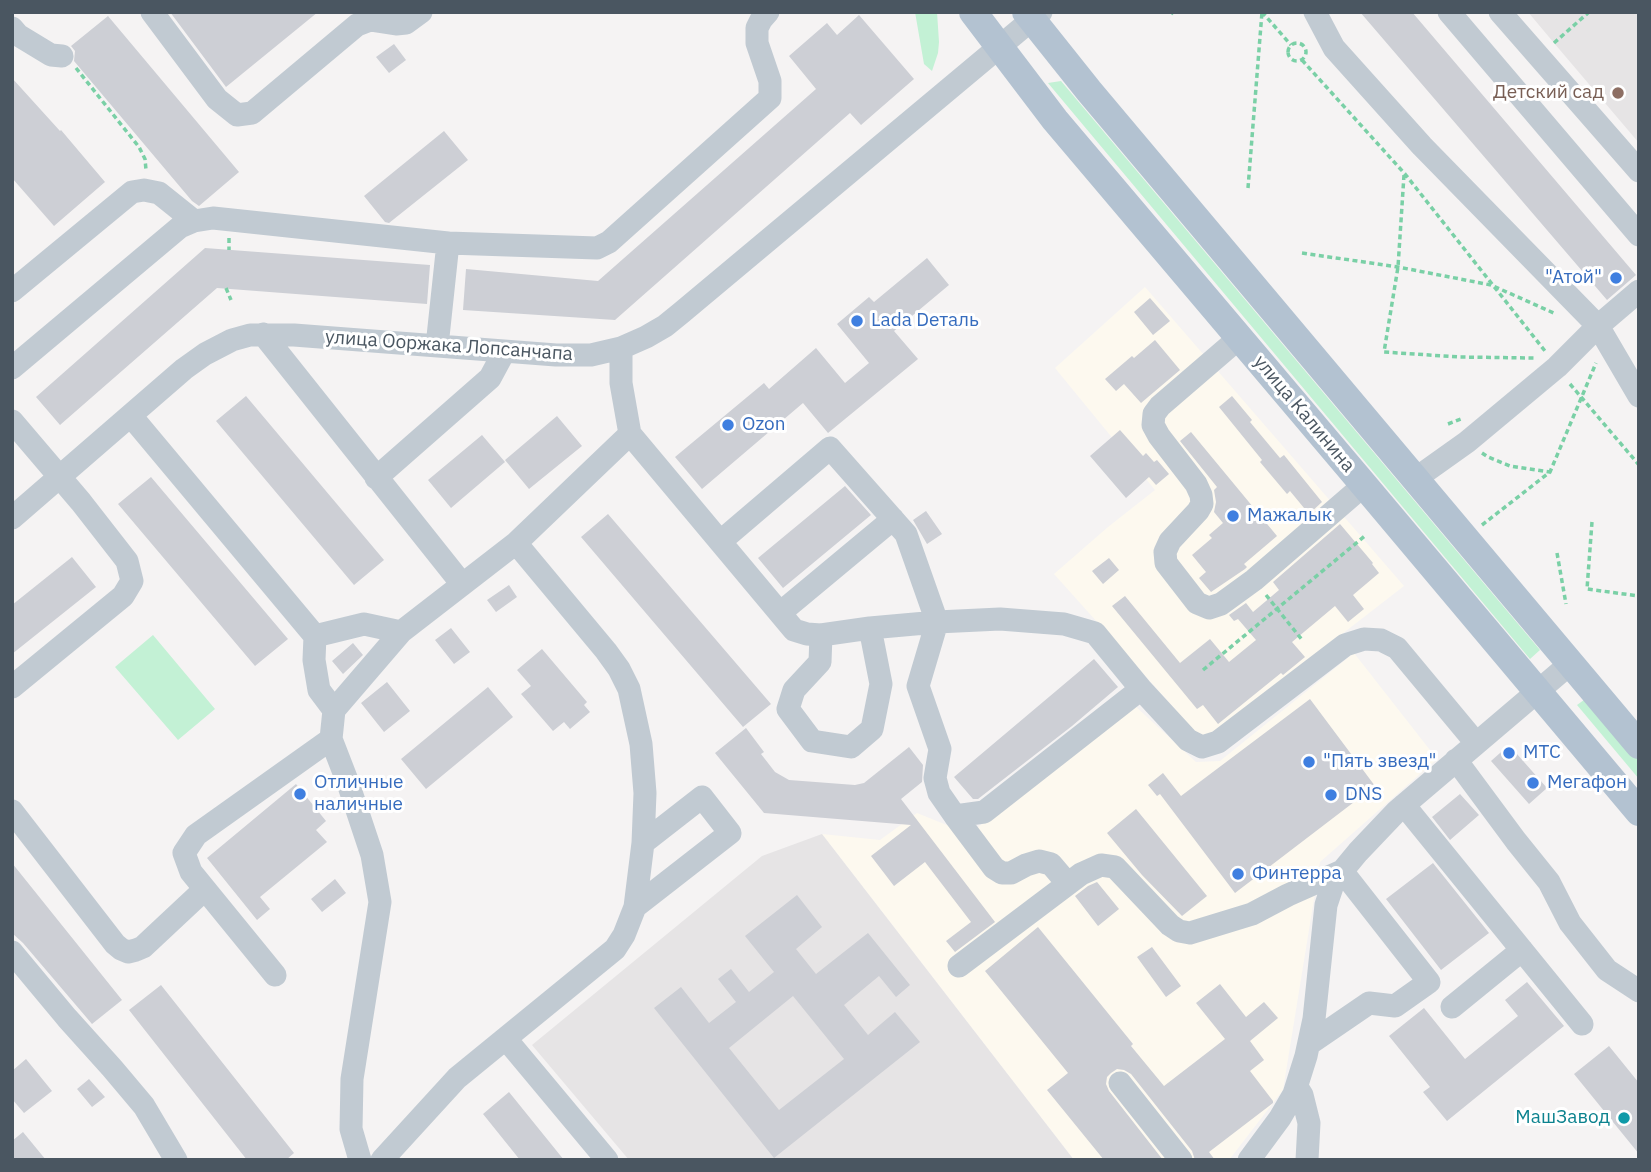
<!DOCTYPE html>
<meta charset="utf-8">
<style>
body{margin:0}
#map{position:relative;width:1651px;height:1172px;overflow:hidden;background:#f5f3f3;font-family:"IBM Plex Sans",sans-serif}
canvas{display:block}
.frame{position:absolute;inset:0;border:14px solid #4a5661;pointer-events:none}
</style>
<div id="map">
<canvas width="1651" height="1172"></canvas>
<div class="frame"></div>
</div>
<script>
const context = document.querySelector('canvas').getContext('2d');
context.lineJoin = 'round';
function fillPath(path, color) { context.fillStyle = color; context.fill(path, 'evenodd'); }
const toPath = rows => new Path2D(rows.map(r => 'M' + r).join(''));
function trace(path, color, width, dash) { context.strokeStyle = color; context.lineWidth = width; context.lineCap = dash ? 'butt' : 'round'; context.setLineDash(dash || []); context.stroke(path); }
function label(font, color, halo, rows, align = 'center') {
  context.font = font + ' "IBM Plex Sans",sans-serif'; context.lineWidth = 6; context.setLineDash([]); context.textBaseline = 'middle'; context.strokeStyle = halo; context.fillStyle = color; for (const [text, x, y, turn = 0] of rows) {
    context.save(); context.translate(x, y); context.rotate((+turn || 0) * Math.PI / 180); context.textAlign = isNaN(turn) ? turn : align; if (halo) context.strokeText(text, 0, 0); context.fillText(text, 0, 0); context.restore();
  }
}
const commercial = toPath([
 [1145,287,1404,586,1226,724,1201,738,1054,574,1108,527,1155,490,1055,368],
 [1354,653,1437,759,1320,862,1283,1090,1229,1160,1074,1160,822,834,880,840,917,813,969,834,1134,705,1196,762,1220,761]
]);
const education = toPath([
 [1528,12,1639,12,1639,143,1554,43],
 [822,834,1074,1160,629,1160,532,1045,762,856]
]);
const green = toPath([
 [915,12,937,12,939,42,938,53,932,71,924,64],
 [1061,81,1540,650,1530,659,1048,83],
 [153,635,215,709,178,740,115,667],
 [1588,697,1639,759,1639,779,1577,705]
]);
const building = toPath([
 [170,12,318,12,226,87],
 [1360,12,1412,12,1636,275,1607,300],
 [859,15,914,79,861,125,850,113,615,320,463,310,466,269,598,281,816,89,789,56,827,23,837,35],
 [108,16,239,172,199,206,192,201,74,61,75,51,71,46],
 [394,44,406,60,389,73,376,57],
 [12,78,60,131,61,130,105,182,54,226,12,178],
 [444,131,468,160,389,223,385,222,364,196],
 [205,248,430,265,427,304,217,288,60,425,36,397],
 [927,258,949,285,894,331,918,359,828,433,803,403,702,489,675,457,764,383,769,389,816,348,845,383,869,363,837,324,869,297,874,302],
 [1150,298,1170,321,1153,335,1134,312],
 [1155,340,1180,370,1141,403,1124,384,1116,391,1105,379,1132,356,1134,358],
 [246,396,384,560,354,585,216,421],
 [1232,396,1252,420,1250,422,1280,458,1284,455,1322,502,1309,514,1290,491,1287,494,1260,462,1262,460,1219,407],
 [557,416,582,446,529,489,505,460],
 [1120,430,1143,456,1146,453,1154,462,1157,460,1169,474,1156,485,1149,477,1126,498,1090,456],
 [1191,432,1277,536,1244,564,1247,567,1245,569,1211,592,1199,578,1206,572,1192,555,1212,538,1209,535,1223,523,1214,512,1216,502,1214,490,1217,487,1180,441],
 [482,435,505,462,451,508,428,480],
 [151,477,288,639,255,666,118,504],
 [845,486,871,515,783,588,758,558],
 [926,511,942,534,927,544,913,520],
 [608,514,771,704,743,727,581,537],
 [1340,524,1373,563,1372,564,1379,573,1353,595,1364,609,1348,622,1335,606,1292,642,1305,657,1283,675,1281,673,1218,724,1203,705,1197,709,1112,606,1125,596,1180,663,1210,639,1229,662,1256,640,1238,619,1234,621,1229,615,1246,603,1253,612,1279,590,1273,582],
 [72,557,96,587,12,654,12,605],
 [1109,558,1119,570,1103,584,1092,571],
 [509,585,517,597,496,612,487,600],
 [451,628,470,652,454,664,435,640],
 [353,643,363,655,343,674,332,661],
 [542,649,587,702,584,705,590,712,570,729,564,722,553,731,521,694,531,686,517,670],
 [1094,659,1118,687,1072,726,978,799,973,799,954,777],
 [387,682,410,711,384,732,361,703],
 [488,687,513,717,426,789,401,759],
 [1310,699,1375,786,1235,893,1160,794,1157,796,1148,785,1163,773,1181,796],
 [746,728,764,752,761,754,775,772,789,780,855,785,864,783,909,747,923,765,922,782,901,799,995,922,955,952,946,941,971,922,925,862,894,886,871,856,911,825,764,813,715,753],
 [1509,745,1547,788,1529,804,1491,761],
 [296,784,326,821,316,830,327,842,260,897,270,909,257,920,207,858],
 [1460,794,1479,815,1450,840,1432,817],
 [1136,809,1207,896,1182,916,1142,875,1107,833],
 [12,863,122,1000,92,1024,23,943,12,933],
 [1433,863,1489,933,1441,970,1386,899],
 [335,879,346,893,322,912,311,899],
 [1097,882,1119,909,1098,926,1075,896,1088,886],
 [797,895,822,927,796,949,816,974,868,933,910,985,896,997,879,976,844,1005,868,1035,895,1012,920,1042,774,1158,654,1008,681,987,709,1023,736,1002,718,979,731,969,749,992,774,972,745,936],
 [793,996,844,1059,779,1110,729,1048],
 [1038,927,1133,1044,1131,1046,1164,1086,1225,1039,1196,1003,1220,984,1246,1017,1264,1002,1278,1018,1250,1041,1264,1060,1250,1071,1273,1101,1273,1103,1209,1152,1215,1160,1195,1160,1192,1151,1131,1074,1124,1070,1117,1069,1111,1073,1107,1077,1106,1084,1109,1091,1163,1160,1104,1160,1047,1090,1068,1073,985,971],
 [1152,947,1181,986,1166,997,1137,957],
 [1527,982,1564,1026,1447,1121,1423,1092,1430,1087,1389,1036,1424,1008,1465,1059,1518,1016,1505,1000],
 [161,985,294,1153,286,1160,247,1160,129,1010],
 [1609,1046,1639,1083,1639,1154,1574,1074],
 [26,1059,52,1091,24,1113,12,1099,12,1071],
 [89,1079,105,1097,92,1107,77,1089],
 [509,1092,564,1160,520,1160,483,1114],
 [23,1132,46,1160,12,1160,12,1141]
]);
const path = toPath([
 [1262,12,1291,45],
 [1171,14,1173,12],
 '1288 52a9 9 0 1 1 18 0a9 9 0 1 1-18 0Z',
 [1554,43,1589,12],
 [1302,60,1405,174,1545,351],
 [76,68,139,147,145,159,146,170],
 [1404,175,1398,267,1384,352,1459,357,1534,358],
 [1248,188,1262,12],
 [229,238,229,250],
 [1302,253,1398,267,1491,285,1556,314],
 [226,288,231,300],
 [1570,384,1639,465],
 [1448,424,1461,419],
 [1482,453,1488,457,1510,466,1550,472],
 [1592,522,1587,589,1639,596],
 [1482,525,1550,472,1596,363],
 [1557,553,1566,604],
 [1266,595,1303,641],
 [1203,670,1366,535]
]);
const minor = toPath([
 [152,12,217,99,237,115,252,113,357,25,370,20,396,24,406,23,421,12],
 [1315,12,1334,48,1422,146,1598,326,1639,396],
 [1449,12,1639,235],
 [1500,12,1639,171],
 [12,28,18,35,51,55,62,56],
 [12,291,132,192,144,190,159,193,194,221],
 [263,334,462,584],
 [1239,338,1160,406,1154,414,1153,425,1159,436,1196,484,1201,495,1202,504,1198,511,1170,541,1165,552,1166,563,1197,603,1209,608,1221,604,1254,580,1364,485],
 [437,346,448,243],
 [621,348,621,383,630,434,794,630,807,634,821,635,870,628,937,622,1000,619,1064,624,1095,633,1141,689],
 [12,368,180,227,194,221,213,218,448,243,597,248,609,242,770,98,770,81,757,43,757,28,761,20,768,12],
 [131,416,315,636,314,660,319,690,334,710],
 [12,421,81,502,127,561,132,581,123,596,12,687],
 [376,478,490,378,504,352],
 [1415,479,1467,442,1557,367,1598,326,1639,291],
 [12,518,184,369,205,354,232,340,250,335,294,335,556,355,591,355,621,348,646,337,665,326,681,313,1041,12],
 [721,541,830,448,906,534,937,622,918,686,940,749,935,778,939,793,955,816,984,812,1141,689,1188,740,1202,747,1218,742,1345,645,1364,639,1381,640,1397,648,1476,743],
 [780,613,893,519],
 [821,635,820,662,794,690,788,709,812,741,851,747,872,729,881,684,870,628],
 [315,636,364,624,401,632],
 [1456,760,1516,841,1549,882,1570,923,1607,970,1639,991],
 [1404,805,1582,1024],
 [12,811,115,944,121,949,128,952,136,950,143,947,205,889],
 [955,816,994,868,1002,873,1011,873,1026,865,1039,861,1051,864,1068,884],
 [635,907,730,833,702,797,643,843],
 [12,952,67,1018,112,1068,144,1106,176,1160],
 [959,966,1081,874,1101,865,1115,867,1170,925,1179,931,1190,933,1252,914,1288,895,1342,871,1429,982,1395,1006,1369,1003,1309,1044],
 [275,975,191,872,184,853,196,835,331,739],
 [1452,1007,1522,950],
 [506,1039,607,1160],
 [1120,1083,1181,1160],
 [1297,1087,1302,1095,1309,1123,1307,1160],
 [360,1160,351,1129,352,1079,380,902,372,855,348,783,331,739,334,710,401,632,516,543,630,434],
 [382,1160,457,1078,615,949,624,935,635,907,643,843,645,793,641,744,629,689,619,669,606,651,516,543],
 [1249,1160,1280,1118,1294,1094,1306,1056,1314,1019,1326,905,1334,881,1358,852,1397,811,1571,663]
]);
const major = toPath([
 [973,12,1055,120,1364,485,1639,812],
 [1026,12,1089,91,1639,745]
]);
const markers = [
 [1618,93,7,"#8d6e63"],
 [1616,278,7,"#3f7fe0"],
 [857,321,7,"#3f7fe0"],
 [728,425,7,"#3f7fe0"],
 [1233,516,7,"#3f7fe0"],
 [1509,753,7,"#3f7fe0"],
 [1309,762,7,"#3f7fe0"],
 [1533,783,7,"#3f7fe0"],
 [300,794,7,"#3f7fe0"],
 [1331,795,7,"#3f7fe0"],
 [1238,874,7,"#3f7fe0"],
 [1624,1118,7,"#0f9aa8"]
];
const educationNames = [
 ["Детский сад",1604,93]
];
const shopNames = [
 ["\"Атой\"",1602,278,"right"],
 ["Lada Dеталь",871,321],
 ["Ozon",742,425],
 ["Мажалык",1247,516],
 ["МТС",1523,753],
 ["\"Пять звезд\"",1323,762],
 ["Отличные",314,783],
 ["наличные",314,805],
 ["Мегафон",1547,783],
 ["DNS",1345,795],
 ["Финтерра",1252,874]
];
const streetNames = [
 ["улица Ооржака Лопсанчапа",449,346,4],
 ["улица Калинина",1304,414,50]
];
const cultureNames = [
 ["МашЗавод",1610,1118]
];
fillPath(commercial, '#fdf9ef');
fillPath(education, '#e6e4e5');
fillPath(green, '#c3f1d5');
fillPath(building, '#cdcfd5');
trace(path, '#7ad0a6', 3.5, [5, 3.5]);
trace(minor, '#c1cad2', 23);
trace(major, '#b3c2d1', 28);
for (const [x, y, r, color] of markers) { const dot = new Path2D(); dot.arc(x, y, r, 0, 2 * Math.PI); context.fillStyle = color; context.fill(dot); trace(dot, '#fff', 2.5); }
label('19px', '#785e54', '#fff', educationNames, 'right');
label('19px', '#366cbe', '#fff', shopNames, 'left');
label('19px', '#4a5661', '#fff', streetNames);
label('19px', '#0d838f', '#fff', cultureNames, 'right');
</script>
